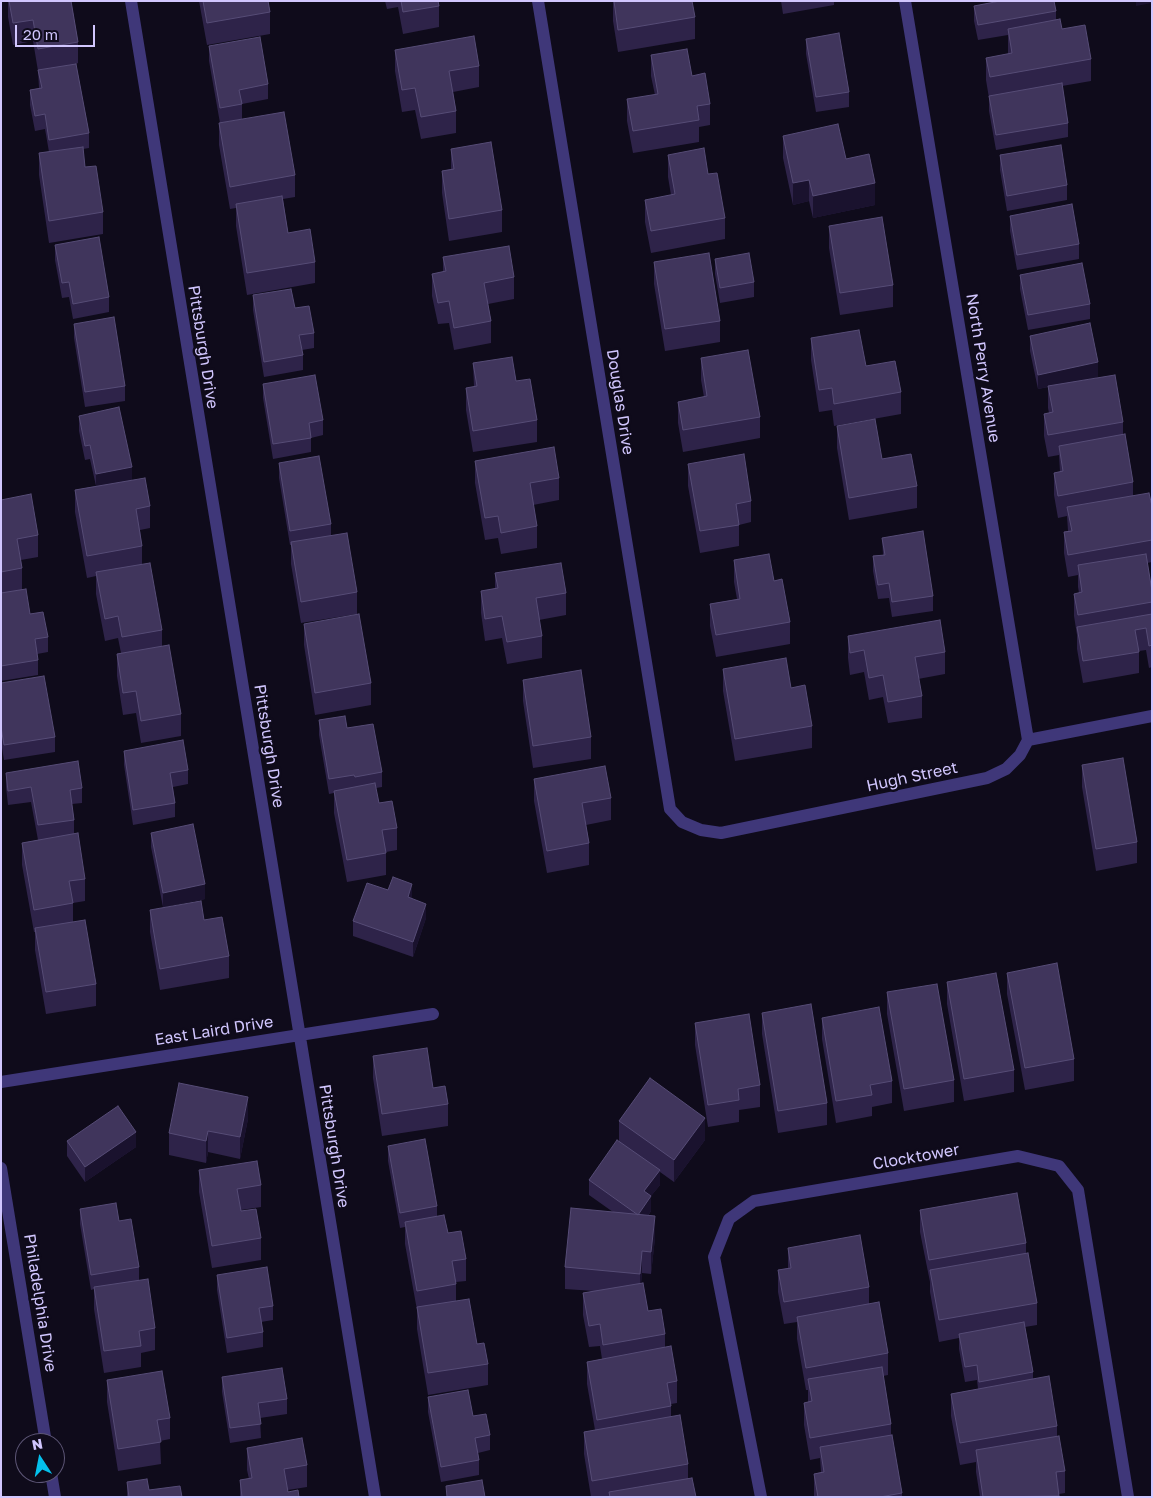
<!DOCTYPE html>
<style>
body{margin:0}
#map{position:relative;width:1153px;height:1498px;overflow:hidden;background:#0f0b1b;font-family:"Golos Text",sans-serif}
canvas{display:block}
.frame{position:absolute;inset:0;border:2px solid #d1c6fe;pointer-events:none}
.north{position:absolute;left:15px;top:1433px;width:50px;height:50px;box-sizing:border-box;background:#0f0b1b;border:1px solid #5d5676;border-radius:50%;rotate:349deg;font-size:14px;font-weight:700;line-height:20px;text-align:center;color:#d1c6fe}
.north::after{content:'';display:block;margin:auto;width:18px;height:22px;background:#04c0ec;clip-path:polygon(50% 0,100% 100%,50% 72%,0 100%)}
.scale{position:absolute;left:15px;top:25px;width:80px;height:22px;box-sizing:border-box;border:2px solid #d1c6fe;border-top:0;padding-left:6px;font-size:15px;line-height:18px;white-space:nowrap;color:#d1c6fe;-webkit-text-stroke:4px #0f0b1b;paint-order:stroke}
</style>
<div id="map">
<canvas width="1153" height="1498"></canvas>
<div class="frame"></div>
<div class="north">N</div>
<div class="scale">20 m</div>
</div>
<script>
const context = document.querySelector('canvas').getContext('2d');
context.lineJoin = 'round';
const toPath = rows => new Path2D(rows.map(r => 'M' + r).join(''));
function trace(path, color, width, dash) { context.strokeStyle = color; context.lineWidth = width; context.lineCap = dash ? 'butt' : 'round'; context.setLineDash(dash || []); context.stroke(path); }
function fillPath(path, color) { context.fillStyle = color; context.fill(path, 'evenodd'); }
function label(font, color, halo, rows, align = 'center') {
  context.font = font + ' "Golos Text",sans-serif'; context.lineWidth = 5; context.setLineDash([]); context.textBaseline = 'middle'; context.strokeStyle = halo; context.fillStyle = color; for (const [text, x, y, turn = 0] of rows) {
    context.save(); context.translate(x, y); context.rotate((+turn || 0) * Math.PI / 180); context.textAlign = isNaN(turn) ? turn : align; if (halo) context.strokeText(text, 0, 0); context.fillText(text, 0, 0); context.restore();
  }
}
const street = toPath([
 [131,1,375,1497],
 [538,1,670,809,682,822,701,830,721,833,987,778,1006,769,1020,755,1028,740,1152,716],
 [905,1,1028,740],
 [1,1082,433,1014],
 [1,1168,46,1443],
 [51,1473,55,1497],
 [761,1497,714,1257,729,1219,754,1201,1018,1156,1059,1166,1078,1190,1128,1497]
]);
const wall = toPath([
 [8,1,71,1,78,42,78,63,76,64,89,133,89,148,83,149,85,167,103,212,103,234,49,243,39,175,39,153,49,152,45,129,35,131,30,105,30,90,39,88,38,71,33,41,13,45,8,17],
 [199,1,268,1,270,12,270,34,207,45],
 [385,1,438,1,439,6,439,27,403,34,398,7,387,9],
 [613,1,695,17,695,39,618,52,613,21],
 [781,1,834,1,834,5,783,14],
 [998,1,1054,1,1056,11,1056,20,1062,29,1091,59,1091,81,1062,86,1068,123,1068,137,996,150,989,111,989,98,986,80,986,58,1008,54,1008,35,978,40,974,21,974,6,998,2],
 [806,39,849,92,849,107,816,112,806,54],
 [209,46,268,84,268,99,242,104,242,119,220,123,209,61],
 [395,50,479,66,479,87,453,92,456,111,456,133,421,139,415,110,402,112,395,71],
 [651,55,692,76,710,104,710,125,699,127,699,142,633,153,627,121,627,99,655,95,651,76],
 [219,123,295,175,295,197,283,199,288,233,315,262,315,283,247,295,236,226,236,208,230,209,219,145],
 [783,136,846,159,875,205,813,218,809,201,793,205,783,158],
 [451,149,502,210,502,232,449,241,442,193,442,171,451,169],
 [668,155,708,174,725,218,725,239,651,253,645,222,645,200,671,195,668,177],
 [1000,155,1067,185,1067,200,1007,211,1000,170],
 [1010,216,1079,244,1079,259,1017,270,1010,231],
 [829,226,893,285,893,307,840,315,829,248],
 [55,245,109,297,109,312,73,319,69,297,62,298,55,260],
 [443,257,514,277,514,299,488,304,491,321,491,343,454,350,449,323,438,324,432,296,432,274,443,272],
 [715,259,754,282,754,297,720,303,715,274],
 [654,262,720,321,720,342,665,351,654,284],
 [1020,275,1090,304,1090,319,1028,330,1020,289],
 [253,295,295,308,314,333,314,348,302,350,303,355,303,370,264,377,253,310],
 [74,324,125,386,125,401,85,407,74,338],
 [1030,336,1098,377,1077,381,1123,422,1123,435,1133,482,1133,496,1152,506,1152,562,1147,563,1152,591,1152,667,1149,668,1146,650,1139,651,1139,673,1083,683,1077,649,1077,635,1074,616,1074,594,1079,593,1078,587,1078,575,1068,577,1064,553,1064,532,1068,531,1067,516,1058,518,1054,495,1054,473,1060,472,1059,455,1048,457,1044,436,1044,414,1049,413,1048,408,1048,387,1038,389,1030,351],
 [811,338,866,366,901,392,901,414,834,426,832,410,819,412,811,360],
 [701,358,760,417,760,438,683,452,678,423,678,402,704,397,701,380],
 [473,363,516,381,537,420,537,442,473,452,466,410,466,388,474,387],
 [263,384,323,420,323,435,311,438,311,452,273,459,263,398],
 [79,416,132,480,150,506,150,528,140,530,142,546,142,564,162,630,162,647,181,714,181,736,141,743,136,713,123,715,117,676,117,654,121,653,118,638,105,641,96,594,96,576,87,578,75,512,75,490,96,486,90,459,85,460,79,431],
 [837,426,882,459,917,486,917,508,849,520,837,448],
 [475,461,559,478,559,500,533,505,537,526,537,548,501,554,498,538,485,540,475,483],
 [279,463,331,524,331,535,357,592,357,614,301,623,291,564,291,545,290,545,279,478],
 [688,464,751,501,751,522,739,525,739,546,700,553,688,486],
 [1,500,38,535,38,557,21,560,22,568,22,589,30,614,48,637,48,652,37,654,38,660,38,675,1,681],
 [882,538,933,596,933,611,892,617,889,598,878,599,873,571,873,556,883,555],
 [734,560,774,581,790,622,790,644,716,657,710,626,710,604,737,599,734,582],
 [495,573,566,593,566,615,539,620,542,636,542,658,507,664,502,638,485,641,481,613,481,591,495,589],
 [304,624,371,683,371,705,315,715,304,645],
 [848,636,945,652,945,674,918,679,922,696,922,718,888,723,883,697,869,700,864,672,850,675,848,658],
 [723,669,791,688,812,726,812,748,735,761,723,691],
 [523,680,591,737,591,759,533,768,523,701],
 [1,683,55,737,55,752,4,760,1,742],
 [319,720,347,728,382,772,382,787,376,788,379,803,397,828,397,850,386,852,386,875,347,882,334,813,334,793,329,794,319,735],
 [124,751,188,770,188,784,173,787,175,803,175,817,133,825,124,765],
 [1082,765,1137,842,1137,863,1096,871,1082,787],
 [6,773,82,788,82,803,72,804,74,820,74,834,85,879,85,901,73,903,73,922,96,984,96,1006,46,1014,35,950,35,932,34,932,22,865,22,843,38,840,31,802,8,805,6,787],
 [534,779,611,798,611,820,586,825,589,843,589,865,547,873,534,801],
 [151,833,205,899,163,907,151,847],
 [412,898,426,918,413,957,353,936,353,921],
 [150,910,204,920,229,956,229,978,160,990,150,932],
 [1007,973,1074,1059,1074,1081,1025,1090,1007,994],
 [947,982,1014,1070,1014,1092,964,1101,947,1004],
 [887,992,954,1080,954,1102,904,1111,887,1014],
 [762,1013,827,1103,827,1125,778,1133,762,1034],
 [822,1018,892,1081,892,1103,872,1107,872,1116,836,1123,822,1039],
 [695,1023,760,1085,760,1107,739,1110,739,1122,708,1127,695,1045],
 [373,1056,433,1088,448,1104,448,1126,382,1136,373,1078],
 [248,1119,240,1159,208,1152,206,1163,169,1155,169,1133],
 [619,1121,705,1140,674,1182,660,1172,660,1185,651,1196,651,1211,648,1216,655,1238,651,1274,642,1273,641,1283,648,1311,665,1334,665,1347,677,1381,677,1403,671,1404,671,1416,688,1464,688,1479,696,1497,591,1497,584,1454,584,1432,595,1430,587,1384,587,1362,602,1359,600,1346,589,1347,583,1315,583,1293,594,1291,565,1289,565,1267,613,1212,589,1195,589,1180,619,1141],
 [67,1141,136,1147,85,1182,67,1156],
 [388,1146,437,1206,437,1216,448,1233,466,1259,466,1281,456,1282,456,1301,477,1344,488,1364,488,1385,428,1395,417,1329,417,1310,405,1244,405,1227,400,1228,388,1161],
 [199,1170,261,1185,261,1207,241,1210,261,1238,261,1260,212,1268,199,1192],
 [80,1209,119,1221,139,1267,139,1280,155,1328,155,1350,141,1353,141,1367,104,1373,94,1309,94,1289,91,1290,80,1224],
 [920,1210,1026,1243,1026,1253,1037,1303,1037,1325,1025,1327,1033,1372,1033,1379,1057,1426,1057,1437,1065,1471,1065,1493,1059,1494,1059,1497,980,1497,976,1472,976,1462,960,1465,951,1416,951,1394,978,1389,977,1380,965,1382,959,1349,959,1338,939,1342,930,1292,930,1282,920,1232],
 [788,1248,869,1287,869,1304,888,1353,888,1375,883,1376,891,1424,891,1435,902,1493,902,1497,814,1497,814,1474,821,1472,820,1458,810,1460,804,1425,804,1403,808,1402,808,1390,806,1390,797,1339,797,1322,784,1324,778,1292,778,1270,788,1268],
 [217,1275,273,1306,273,1320,261,1322,263,1332,263,1347,227,1353,217,1290],
 [222,1377,287,1399,287,1414,260,1418,261,1438,230,1443,222,1392],
 [107,1380,170,1418,170,1439,160,1441,161,1464,118,1471,107,1402],
 [428,1397,473,1416,490,1435,490,1450,478,1453,479,1460,479,1475,441,1482,428,1412],
 [247,1448,307,1465,307,1487,288,1490,288,1492,299,1497,240,1497,240,1480,249,1479,247,1470],
 [127,1482,149,1490,182,1497,127,1497]
]);
const shadedWall = toPath([
 [1136,1,1152,1,1152,3,1136,6],
 [809,180,809,201,793,205,793,183],
 [875,183,875,205,813,218,813,196],
 [1098,362,1098,377,1038,389,1038,375],
 [132,467,132,482,96,489,96,474],
 [205,884,205,899,163,907,163,893],
 [412,884,412,899,408,897],
 [426,904,426,918,413,957,413,942],
 [248,1097,248,1119,240,1159,240,1137],
 [705,1118,705,1140,674,1182,674,1160],
 [208,1131,208,1152,206,1163,206,1141],
 [136,1132,136,1147,85,1182,85,1167],
 [660,1170,660,1185,651,1196,651,1211,638,1230,638,1215,644,1191],
 [655,1216,655,1238,651,1274,651,1252],
 [642,1251,642,1273,640,1296,640,1274]
]);
const building = toPath([
 [9,1,71,1,78,42,38,49,33,20,13,23,9,1],
 [203,1,268,1,270,12,207,23,203,1],
 [401,1,438,1,439,6,403,12,401,1],
 [614,1,692,1,695,17,618,30,614,1],
 [1000,1,1054,1,1056,11,978,25,974,6,1000,1],
 [1060,19,1062,29,1085,25,1091,59,990,77,986,58,1012,53,1008,29,1060,19],
 [839,33,849,92,816,97,806,39,839,33],
 [474,36,479,66,449,71,456,111,421,117,415,88,402,90,395,50,474,36],
 [260,37,268,84,239,90,242,104,220,108,209,46,260,37],
 [687,49,692,76,705,73,710,104,697,106,699,120,633,131,627,99,658,94,651,55,687,49],
 [76,64,89,133,49,140,45,114,35,116,30,90,42,88,38,70,76,64],
 [1062,83,1068,123,996,135,989,96,1062,83],
 [284,112,295,175,230,187,219,123,284,112],
 [838,124,846,159,869,154,875,183,813,196,809,180,793,183,783,136,838,124],
 [491,142,502,210,449,219,442,171,454,169,451,149,491,142],
 [1061,145,1067,185,1007,196,1000,155,1061,145],
 [83,147,85,167,96,166,103,212,49,221,39,153,83,147],
 [704,148,708,174,717,173,725,218,651,231,645,200,675,194,668,155,704,148],
 [282,196,288,233,310,229,315,262,247,273,236,204,282,196],
 [1072,204,1079,244,1017,255,1010,216,1072,204],
 [882,217,893,285,840,293,829,226,882,217],
 [99,237,109,297,73,304,69,282,62,283,55,245,99,237],
 [509,246,514,277,484,283,491,321,454,328,449,301,438,303,432,274,446,271,443,257,509,246],
 [709,253,720,321,665,329,654,262,709,253],
 [749,253,754,282,720,288,715,259,749,253],
 [1082,263,1090,304,1028,315,1020,275,1082,263],
 [291,289,295,308,309,306,314,333,299,335,303,355,264,362,253,295,291,289],
 [114,317,125,386,85,392,74,324,114,317],
 [1090,323,1098,362,1038,375,1030,336,1090,323],
 [859,330,866,366,895,361,901,392,834,404,832,388,819,390,811,338,859,330],
 [748,350,760,417,683,430,678,402,707,396,701,358,748,350],
 [512,357,516,381,530,379,537,420,473,431,466,388,477,386,473,363,512,357],
 [315,375,323,420,309,423,311,438,273,444,263,384,315,375],
 [1115,375,1123,422,1048,435,1044,414,1053,412,1048,386,1115,375],
 [119,407,132,467,96,474,90,445,85,446,79,416,119,407],
 [875,419,882,459,911,454,917,486,849,498,837,426,875,419],
 [1125,434,1133,482,1058,496,1054,473,1063,471,1059,446,1125,434],
 [554,447,559,478,530,483,537,526,501,533,498,516,485,518,475,461,554,447],
 [744,454,751,501,736,504,739,525,700,531,688,464,744,454],
 [319,456,331,524,290,531,279,463,319,456],
 [145,478,150,506,136,509,142,546,87,556,75,490,145,478],
 [1149,493,1152,506,1152,540,1068,555,1064,532,1072,531,1067,507,1149,493],
 [31,494,38,535,17,539,22,568,1,572,1,500,31,494],
 [923,531,933,596,892,602,889,583,878,585,873,556,885,555,882,538,923,531],
 [347,533,357,592,301,602,291,542,347,533],
 [769,554,774,581,782,579,790,622,716,635,710,604,740,599,734,560,769,554],
 [1146,554,1152,591,1152,602,1078,615,1074,594,1082,592,1078,565,1146,554],
 [150,563,162,630,122,637,118,616,105,619,96,572,150,563],
 [561,563,566,593,536,598,542,636,507,642,502,616,485,619,481,591,498,588,495,573,561,563],
 [26,589,30,614,43,612,48,637,35,639,38,660,1,666,1,593,26,589],
 [359,614,371,683,315,693,304,624,359,614],
 [1152,614,1152,645,1149,646,1146,628,1135,630,1139,652,1083,661,1077,627,1152,614],
 [940,620,945,652,915,657,922,696,888,702,883,675,869,678,864,650,850,653,848,636,940,620],
 [169,645,181,714,141,721,136,691,123,693,117,654,169,645],
 [786,658,791,688,805,685,812,726,735,739,723,669,786,658],
 [581,670,591,737,533,746,523,680,581,670],
 [44,676,55,737,4,745,1,727,1,683,44,676],
 [345,716,347,728,373,724,382,772,355,777,354,775,329,779,319,720,345,716],
 [183,740,188,770,170,773,175,803,133,810,124,751,183,740],
 [1123,758,1137,842,1096,849,1082,765,1123,758],
 [78,761,82,788,70,790,74,820,38,825,31,787,8,791,6,773,78,761],
 [605,766,611,798,582,803,589,843,547,851,534,779,605,766],
 [375,783,379,803,392,801,397,828,382,830,386,853,347,860,334,791,375,783],
 [193,824,205,884,163,893,151,833,193,824],
 [78,833,85,879,69,881,73,903,34,910,22,843,78,833],
 [393,877,412,884,408,897,426,904,413,942,353,921,367,883,388,890,393,877],
 [201,901,204,920,222,917,229,956,160,969,150,910,201,901],
 [85,920,96,984,46,992,35,928,85,920],
 [1057,963,1074,1059,1025,1068,1007,973,1057,963],
 [996,973,1014,1070,964,1079,947,982,996,973],
 [937,984,954,1080,904,1089,887,992,937,984],
 [811,1004,827,1103,778,1111,762,1013,811,1004],
 [879,1007,892,1081,870,1085,872,1095,836,1101,822,1018,879,1007],
 [749,1014,760,1085,738,1089,739,1100,708,1105,695,1023,749,1014],
 [427,1048,433,1088,445,1086,448,1104,382,1114,373,1056,427,1048],
 [650,1078,705,1118,674,1160,619,1121,650,1078],
 [179,1083,248,1097,240,1137,208,1131,206,1141,169,1133,179,1083],
 [118,1106,136,1132,85,1167,67,1141,118,1106],
 [425,1139,437,1206,400,1213,388,1146,425,1139],
 [617,1140,660,1170,644,1191,651,1196,638,1215,589,1180,617,1140],
 [257,1161,261,1185,237,1189,241,1211,256,1209,261,1238,212,1246,199,1170,257,1161],
 [1017,1193,1026,1243,929,1260,920,1210,1017,1193],
 [116,1203,119,1221,131,1219,139,1267,91,1275,80,1209,116,1203],
 [571,1208,655,1216,651,1252,642,1251,640,1274,565,1267,571,1208],
 [444,1215,448,1233,461,1231,466,1259,452,1261,456,1284,417,1291,405,1222,444,1215],
 [860,1235,869,1287,784,1302,778,1270,791,1268,788,1248,860,1235],
 [1028,1253,1037,1303,939,1320,930,1270,1028,1253],
 [267,1267,273,1306,259,1308,263,1332,227,1338,217,1275,267,1267],
 [148,1279,155,1328,139,1331,141,1346,104,1351,94,1287,148,1279],
 [643,1283,648,1311,661,1309,665,1334,603,1345,600,1324,589,1326,583,1293,643,1283],
 [469,1299,477,1344,484,1343,488,1364,428,1373,417,1307,469,1299],
 [879,1302,888,1353,806,1368,797,1317,879,1302],
 [1024,1322,1033,1372,979,1382,977,1365,965,1367,959,1334,1024,1322],
 [671,1346,677,1381,667,1383,671,1406,597,1420,587,1362,671,1346],
 [882,1367,891,1424,810,1438,804,1403,812,1401,808,1379,882,1367],
 [282,1368,287,1399,258,1403,261,1424,230,1428,222,1377,282,1368],
 [162,1371,170,1418,157,1420,161,1442,118,1449,107,1380,162,1371],
 [1049,1376,1057,1426,960,1443,951,1394,1049,1376],
 [468,1390,473,1416,486,1414,490,1435,475,1438,479,1460,441,1467,428,1397,468,1390],
 [680,1415,688,1464,592,1481,584,1432,680,1415],
 [892,1435,902,1493,880,1497,818,1497,814,1474,824,1472,820,1447,892,1435],
 [1059,1436,1065,1471,1056,1472,1059,1496,983,1497,976,1450,1059,1436],
 [302,1438,307,1465,284,1469,288,1492,298,1490,299,1497,242,1497,240,1480,252,1478,247,1448,302,1438],
 [692,1478,696,1497,610,1497,609,1492,692,1478],
 [147,1479,149,1490,180,1486,182,1497,129,1497,127,1482,147,1479],
 [482,1480,485,1497,447,1497,446,1486,482,1480]
]);
const streetNames = [
 ["Pittsburgh Drive",203,347,81],
 ["North Perry Avenue",983,368,81],
 ["Douglas Drive",620,402,81],
 ["Pittsburgh Drive",269,746,81],
 ["Hugh Street",912,777,-12],
 ["East Laird Drive",214,1031,-9],
 ["Pittsburgh Drive",334,1146,81],
 ["Clocktower",916,1157,-10],
 ["Philadelphia Drive",40,1303,81]
];
trace(street, '#3f3779', 12);
fillPath(wall, '#2e2349');
fillPath(shadedWall, '#1a122e');
fillPath(building, '#40355c');
trace(building, '#564c76', 1);
label('16px', '#d1c6fe', '#0f0b1b', streetNames);
</script>
